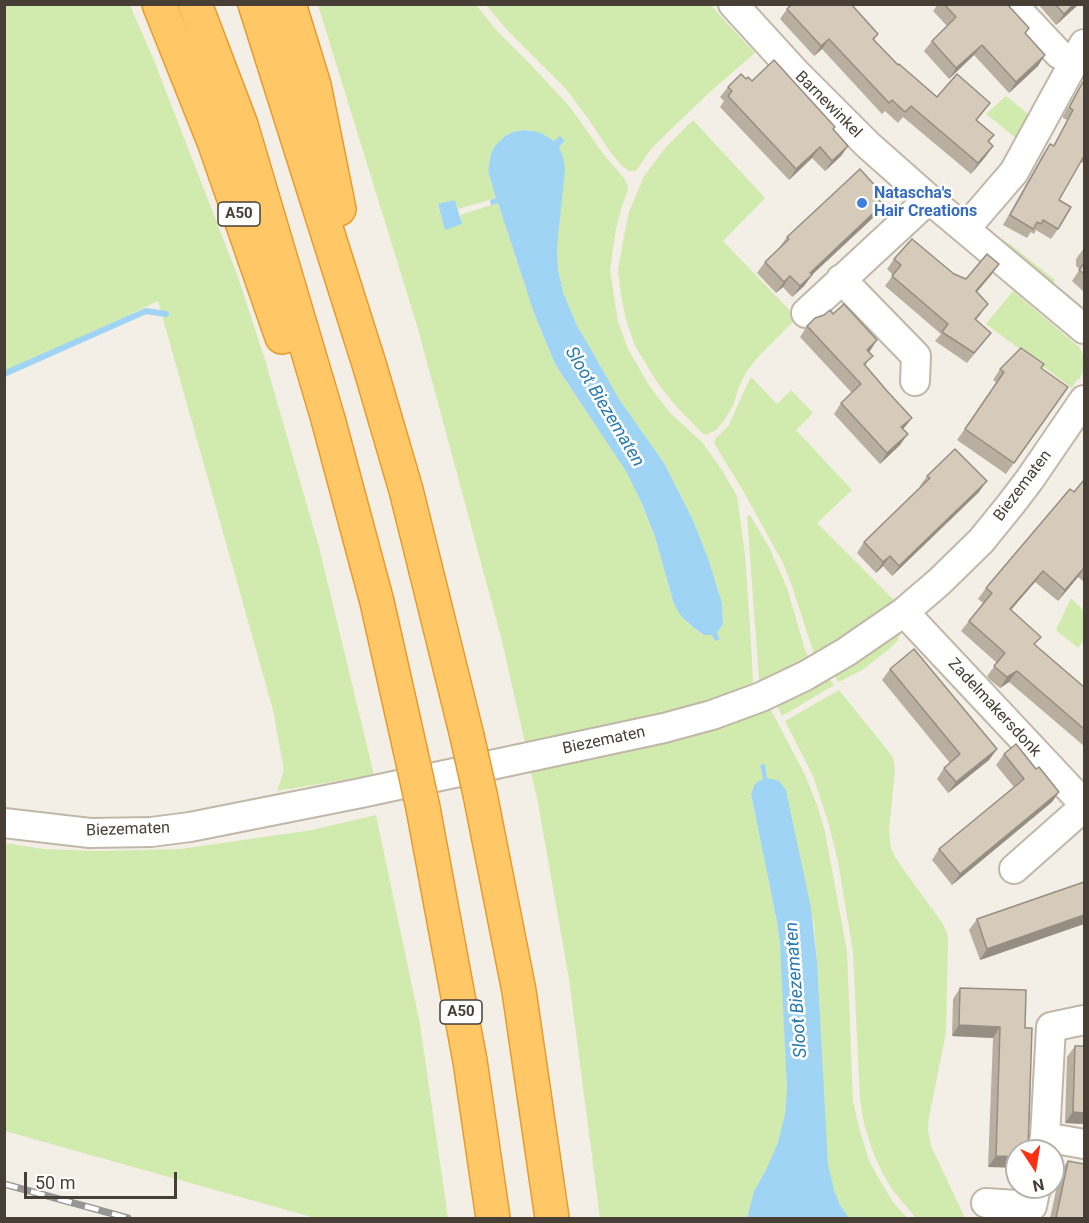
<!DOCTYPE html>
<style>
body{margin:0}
#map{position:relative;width:1089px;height:1223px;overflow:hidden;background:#f4efe6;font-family:Roboto,sans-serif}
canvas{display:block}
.frame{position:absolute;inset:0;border:6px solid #473f35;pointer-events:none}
.north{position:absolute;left:1005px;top:1139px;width:60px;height:60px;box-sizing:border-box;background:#fff;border:2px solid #b5b2ae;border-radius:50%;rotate:168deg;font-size:16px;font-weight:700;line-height:24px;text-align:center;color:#473f35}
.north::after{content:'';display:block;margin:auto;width:21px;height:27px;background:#ff2e12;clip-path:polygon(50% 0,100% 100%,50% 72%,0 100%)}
.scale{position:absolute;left:24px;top:1172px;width:153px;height:27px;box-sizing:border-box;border:3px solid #473f35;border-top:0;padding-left:8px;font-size:18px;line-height:21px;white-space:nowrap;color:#473f35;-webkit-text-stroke:4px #fff;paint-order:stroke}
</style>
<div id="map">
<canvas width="1089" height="1223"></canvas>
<div class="frame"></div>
<div class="north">N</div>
<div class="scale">50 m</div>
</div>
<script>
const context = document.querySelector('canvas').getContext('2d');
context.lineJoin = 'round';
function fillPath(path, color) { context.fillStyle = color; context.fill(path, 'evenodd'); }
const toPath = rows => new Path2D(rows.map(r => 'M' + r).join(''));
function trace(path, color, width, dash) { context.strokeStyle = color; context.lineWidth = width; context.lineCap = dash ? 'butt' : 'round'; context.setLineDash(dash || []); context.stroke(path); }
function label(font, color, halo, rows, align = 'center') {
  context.font = font + ' Roboto,sans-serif'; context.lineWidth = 5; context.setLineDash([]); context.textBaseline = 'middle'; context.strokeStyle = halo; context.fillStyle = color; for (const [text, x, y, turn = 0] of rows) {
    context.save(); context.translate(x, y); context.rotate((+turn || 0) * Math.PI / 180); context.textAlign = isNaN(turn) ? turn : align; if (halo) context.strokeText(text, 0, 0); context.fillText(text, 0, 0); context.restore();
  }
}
const green = toPath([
 [4,5,130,5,155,63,238,277,265,360,319,547,374,775,277,791,284,770,273,710,158,301,5,374],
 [318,5,476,5,498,32,531,65,570,107,604,155,624,178,627,184,628,190,621,209,616,229,610,270,618,322,628,349,650,387,670,413,702,442,722,470,737,496,745,555,751,642,753,681,750,691,728,699,526,747,501,637,418,329],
 [523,130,528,130,554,141,565,142,559,147,557,247,558,269,563,292,577,326,588,344,619,399,664,463,693,520,709,561,722,603,723,624,717,633,720,639,712,635,704,635,697,631,685,620,676,608,673,601,655,537,636,491,627,473,555,364,534,313,498,203,460,215,462,224,445,229,438,205,454,200,458,209,496,198,488,171,491,154,495,146,505,136,513,132],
 [486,5,711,5,724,20,755,53,711,91,667,133,651,149,636,171,629,171,622,166,611,153,587,117,566,89,508,31],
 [1006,96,1033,118,1021,142,986,114],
 [693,120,765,198,723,241,797,318,758,357,746,372,738,389,734,404,725,419,716,430,706,435,702,433,673,403,657,382,635,346,626,320,621,295,618,270,625,231,629,212,644,176,666,147],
 [981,225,1011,245,1055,280,1050,286],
 [1013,291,1079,347,1082,352,1084,359,1084,370,1079,380,1077,379,1072,388,986,324],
 [751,377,777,404,791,390,813,413,796,430,852,490,817,523,894,600,851,631,814,654,792,586,783,563,742,489,714,443,715,439,729,425,732,418,745,389],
 [750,515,770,549,787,588,806,653,809,656,804,659,807,664,762,686,759,679,747,516],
 [1071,598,1084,611,1084,640,1078,648,1056,630],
 [899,632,901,633,897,641,888,650,862,670,839,682,831,672],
 [826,675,834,685,782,716,776,703],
 [839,690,893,757,895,769,889,831,891,848,896,859,943,924,948,936,946,1032,929,1117,928,1130,931,1146,965,1218,916,1218,894,1192,883,1174,873,1152,864,1124,860,1100,853,952,838,862,829,825,818,791,813,776,785,721],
 [769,706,806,777,818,808,825,832,847,951,853,1101,859,1128,869,1160,879,1179,893,1202,907,1218,849,1218,840,1205,833,1190,828,1170,827,1158,817,961,814,925,786,790,767,778,765,765,760,765,763,779,752,790,751,795,777,922,781,956,787,1090,785,1114,778,1142,766,1170,754,1191,747,1218,600,1218,569,979,538,803,530,768],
 [376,815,420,1024,448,1218,315,1218,5,1131,5,843,44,849,97,851,181,849,312,830]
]);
const water = toPath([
 [523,130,539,132,554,141,560,136,565,141,559,147,563,157,565,169,557,247,558,269,563,292,577,326,588,344,619,399,664,463,693,520,709,561,722,603,723,624,717,633,720,639,715,641,712,635,704,635,694,628,682,617,676,608,673,601,655,537,642,504,627,473,555,364,534,313,498,203,491,205,490,200,496,198,488,171,491,154,495,146,505,136,513,132],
 [455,200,462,224,445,230,438,204],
 [765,764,767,778,779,781,786,790,811,908,817,961,828,1165,834,1190,840,1205,849,1218,747,1218,754,1191,766,1170,778,1142,785,1114,787,1090,780,945,777,922,751,794,755,784,763,779,760,765]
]);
const stream = toPath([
 [4,374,146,311,166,314]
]);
const minor = toPath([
 [733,4,796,73,868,145,929,199,1084,329],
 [1012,4,1059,54,1074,62],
 [965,229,1014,172,1084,44],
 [841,279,916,356,915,381],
 [806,313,929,199],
 [904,612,1084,804],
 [4,823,90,833,151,832,190,827,361,793,664,728,712,715,761,697,805,676,846,652,904,612,939,582,981,541,1011,504,1030,479,1084,400],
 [1014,869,1084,807],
 [1045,1137,1084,1144],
 [1042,1151,1045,1137,1051,1027,1084,1020],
 [986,1203,1032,1206,1036,1187]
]);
const highway = toPath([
 [159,4,215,144,282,337],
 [195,4,241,125,328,419,377,602,410,749],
 [255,4,370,367,406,490,467,736],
 [289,4,314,85,339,209],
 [480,794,519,991,552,1218],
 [423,808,470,1061,493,1218]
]);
const rail = toPath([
 [4,1184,128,1218]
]);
const highwayBridge = toPath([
 [467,736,480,794],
 [410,749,423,808]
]);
const wall = toPath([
 [938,4,1007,4,1029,28,1025,34,1038,66,1009,93,974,55,949,79,924,51,932,41,947,26,933,11],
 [1038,4,1079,4,1056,25],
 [787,9,878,34,874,40,898,65,937,97,983,113,977,120,994,135,989,142,993,146,986,156,971,174,903,117,898,123,885,111,882,114,822,49,814,56,780,19],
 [746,79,752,81,835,127,833,129,848,146,841,156,825,171,812,158,789,180,720,107,724,101,720,97,728,87],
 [1084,80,1084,164,1081,162,1059,200,1058,229,1051,239,1036,230,1034,234,1031,232,1027,238,1003,225,1043,154,1050,144,1053,146,1067,120,1063,118,1063,116,1079,88],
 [878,189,874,195,876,215,812,275,804,286,792,297,783,287,776,293,757,273,765,262,780,248,779,248,787,237],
 [1084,248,1084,292,1072,281,1080,269,1076,266,1076,259],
 [894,259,954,274,966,279,992,274,977,292,981,314,976,320,984,342,967,363,935,341,941,334,885,286,893,275,887,269],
 [833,314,869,352,866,366,887,391,912,418,903,429,900,445,880,464,834,414,841,403,852,393,800,337,807,326],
 [1041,368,1068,387,1006,474,957,440,997,383,993,380,1000,369],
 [927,476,979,492,892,576,883,566,876,573,857,553,864,542,921,487,920,486],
 [1084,480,1084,582,1078,577,1058,601,1035,582,1011,610,1035,645,1084,687,1084,746,1009,682,1000,688,989,679,987,676,997,663,961,631,983,603,978,599,986,588],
 [890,669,997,749,989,760,948,793,937,779,944,768,950,763,882,680],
 [1004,754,1036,769,1059,792,1052,802,952,885,932,860,939,849,1014,787,996,765],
 [1084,882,1084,924,980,960,969,930,977,919],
 [960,988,1025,1028,1028,1151,988,1167,993,1038,952,1036,953,999],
 [1075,1046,1084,1046,1084,1124,1065,1123,1067,1057],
 [1068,1161,1084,1218,1050,1218,1060,1172]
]);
const shadedWall = toPath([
 [1074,4,1079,4,1056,25,1064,14],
 [829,39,822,49,814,56,821,46],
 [982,45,974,55,949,79,956,68],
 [1045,55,1038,66,1009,93,1016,82],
 [848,146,841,156,825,171,832,161],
 [993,146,986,156,971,174,978,163],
 [820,147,812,158,789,180,796,169],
 [883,204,876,215,802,284,810,273],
 [999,264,992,274,969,301,976,291],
 [812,275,804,286,792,297,800,286],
 [790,276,783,287,776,293,784,282],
 [877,340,870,351,859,360,867,350],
 [912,418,904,428,894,438,901,427],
 [908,434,900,445,880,464,887,453],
 [987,481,979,492,892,576,899,566],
 [890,556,883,566,876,573,883,562],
 [1084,568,1078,577,1058,601,1065,590],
 [1043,571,1035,582,1002,620,1010,609],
 [1017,671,1009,682,1000,688,1007,677],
 [997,749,989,760,948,793,956,782],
 [1059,792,1052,802,952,885,960,874],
 [1084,915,1084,924,980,960,987,949],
 [959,1025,1000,1027,993,1038,952,1036],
 [1073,1112,1084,1113,1084,1124,1065,1123],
 [996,1156,1017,1157,1017,1168,988,1167]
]);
const building = toPath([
 [792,4,851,4,878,34,873,39,898,65,899,64,937,97,957,74,990,103,976,120,994,135,988,141,993,146,978,163,911,106,905,112,892,100,889,103,829,39,821,46,787,9,792,4],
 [944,4,1007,4,1029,28,1025,33,1045,55,1016,82,982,45,956,68,932,41,956,17,944,4],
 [1055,4,1074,4,1064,14,1055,4],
 [774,60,835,127,833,129,848,146,832,161,820,147,796,169,728,96,732,91,728,87,741,74,746,79,748,77,752,81,774,60],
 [1084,80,1084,156,1059,200,1071,207,1058,229,1043,220,1041,224,1037,222,1033,229,1010,215,1050,144,1054,146,1073,110,1070,108,1070,106,1084,80],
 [860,169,878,189,873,194,883,204,810,273,812,275,800,286,790,276,784,282,765,262,789,239,787,237,860,169],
 [912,239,954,274,966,279,987,254,999,264,976,291,988,304,975,319,991,333,974,353,942,332,948,324,892,276,901,265,894,259,912,239],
 [1084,263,1084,274,1079,270,1084,263],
 [844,304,877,340,867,350,873,356,864,364,887,391,912,418,901,427,908,434,887,453,841,403,861,384,807,326,815,318,824,315,830,310,833,314,844,304],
 [1021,348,1044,364,1041,368,1068,387,1014,463,965,429,1004,372,1000,369,1021,348],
 [955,449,987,481,899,566,890,556,883,562,864,542,930,478,927,476,955,449],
 [1084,480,1084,568,1065,590,1043,571,1010,609,1041,637,1034,644,1084,687,1084,729,1017,671,1007,677,996,668,994,666,1005,653,969,621,992,593,986,588,1070,489,1074,492,1084,480],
 [914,649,997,749,956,782,944,768,960,754,890,669,914,649],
 [1016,744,1036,769,1039,767,1059,792,960,874,939,849,1024,779,1004,754,1016,744],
 [1084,882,1084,915,987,949,977,919,1084,882],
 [960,988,1026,990,1025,1028,1032,1028,1028,1151,1017,1151,1017,1157,996,1156,1000,1027,959,1025,960,988],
 [1075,1046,1084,1046,1084,1113,1073,1112,1075,1046],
 [1068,1161,1084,1164,1084,1218,1056,1218,1068,1161]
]);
const markers = [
 [862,203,6,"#3f7fe0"]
];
const shields = [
 [239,214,42],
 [461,1012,42]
];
const shieldNames = [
 ["A50",239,214],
 ["A50",461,1012]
];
const streetNames = [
 ["Barnewinkel",828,105,45],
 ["Biezematen",1023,486,-53],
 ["Zadelmakersdonk",994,708,47],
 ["Biezematen",604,741,-12],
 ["Biezematen",128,830,-2]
];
const shopNames = [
 ["Natascha's",874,194],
 ["Hair Creations",874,212]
];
const waterNames = [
 ["Sloot Biezematen",604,407,59],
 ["Sloot Biezematen",797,990,-94]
];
fillPath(green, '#d1eaad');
fillPath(water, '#9fd4f4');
trace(stream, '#9fd4f4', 6);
trace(minor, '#c0b7a8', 32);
trace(highway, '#e59c2f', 36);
trace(minor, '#fff', 28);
trace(highway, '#ffc766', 33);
trace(rail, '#969696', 7);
trace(rail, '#fff', 4.5, [14]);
trace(highwayBridge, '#e59c2f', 36, []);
trace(highwayBridge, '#ffc766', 33);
fillPath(wall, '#b8afa1');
fillPath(shadedWall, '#968e83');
fillPath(building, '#d6cbbb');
trace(building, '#968e83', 1.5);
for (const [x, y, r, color] of markers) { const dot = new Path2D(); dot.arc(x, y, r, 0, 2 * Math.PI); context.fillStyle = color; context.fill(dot); trace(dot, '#fff', 2); }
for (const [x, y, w] of shields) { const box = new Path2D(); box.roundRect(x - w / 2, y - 12, w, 24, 4.5); context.fillStyle = '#fff'; context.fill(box); trace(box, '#473f35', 1.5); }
label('bold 15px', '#473f35', null, shieldNames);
label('16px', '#473f35', '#fff', streetNames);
label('bold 16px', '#366cbe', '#fff', shopNames, 'left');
label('italic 18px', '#287bb1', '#fff', waterNames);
</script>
